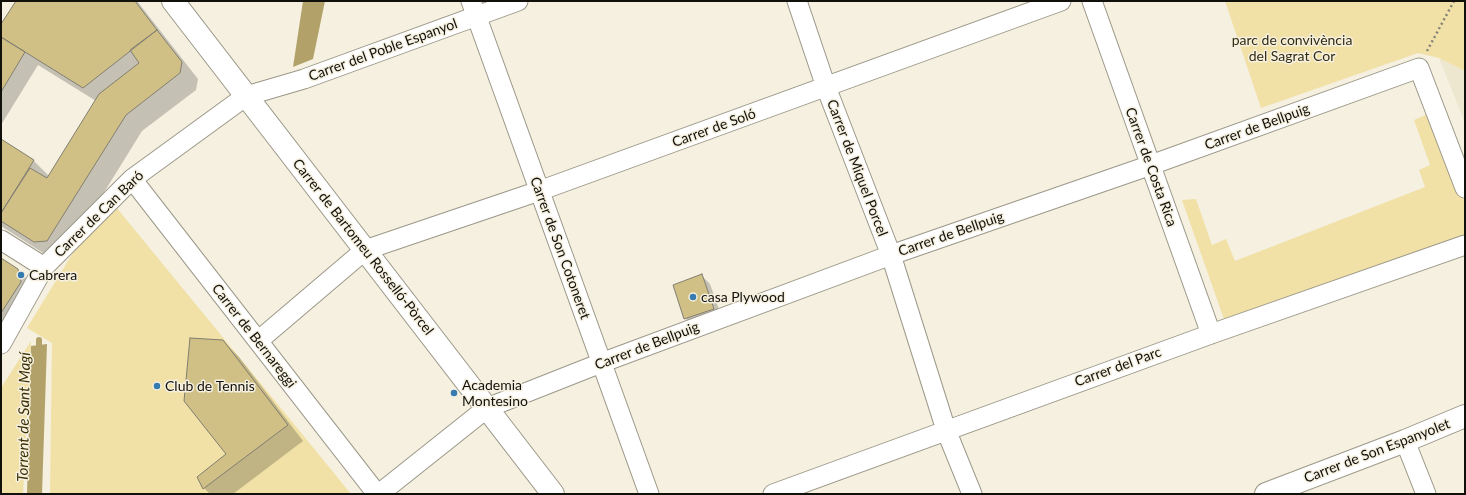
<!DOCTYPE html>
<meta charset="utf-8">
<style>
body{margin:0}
#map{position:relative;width:1466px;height:495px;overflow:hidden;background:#f5f0e0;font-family:Lato,sans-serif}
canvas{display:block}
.frame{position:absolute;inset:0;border:2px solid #11100a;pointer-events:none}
</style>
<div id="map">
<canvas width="1466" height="495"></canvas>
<div class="frame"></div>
</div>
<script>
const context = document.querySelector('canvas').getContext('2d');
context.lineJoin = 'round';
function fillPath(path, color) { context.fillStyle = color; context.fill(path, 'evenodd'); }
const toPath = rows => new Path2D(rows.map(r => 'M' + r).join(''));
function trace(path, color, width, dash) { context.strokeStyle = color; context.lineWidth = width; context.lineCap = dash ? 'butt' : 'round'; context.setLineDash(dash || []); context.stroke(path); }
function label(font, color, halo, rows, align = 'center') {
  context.font = font + ' Lato,sans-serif'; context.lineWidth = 3; context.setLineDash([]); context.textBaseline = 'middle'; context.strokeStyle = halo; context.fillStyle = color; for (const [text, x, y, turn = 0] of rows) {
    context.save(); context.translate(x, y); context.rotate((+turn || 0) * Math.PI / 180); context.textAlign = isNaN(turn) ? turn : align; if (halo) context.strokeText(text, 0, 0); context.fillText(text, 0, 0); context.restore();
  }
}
const built = toPath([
 [1439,58,1465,71,1465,125,1463,118]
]);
const green = toPath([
 [1225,1,1465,1,1465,71,1439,58,1418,53,1261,108],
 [1430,113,1465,203,1465,239,1225,322,1182,200,1196,199,1212,245,1226,239,1235,261,1425,187,1419,170,1430,165,1414,120],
 [116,207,298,429,351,494,50,494,52,343,27,328,93,220],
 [31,341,23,494,1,494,1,388]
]);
const water = toPath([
 [303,1,325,1,313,59,293,67],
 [47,344,42,494,27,494,31,346]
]);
const shadow = toPath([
 [17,1,137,1,198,79,196,90,142,131,64,257,51,258,1,226,1,141,34,161,49,176,96,101,38,65,1,125,1,26],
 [1,259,18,270,34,286,36,298,1,355],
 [701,275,710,284,722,318,694,327,685,318],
 [223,341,239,357,303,441,233,494,210,494,204,488,227,454]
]);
const stream = toPath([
 [39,353,39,340]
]);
const building = toPath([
 [16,1,135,1,157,30,83,88,1,37,1,24,16,1],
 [157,30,182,62,180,73,126,115,47,241,34,242,1,221,1,213,30,168,47,178,99,94,139,63,130,50,157,30],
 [1,37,25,52,1,92,1,37],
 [1,139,34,160,1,213,1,139],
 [1,258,18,269,21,282,1,313,1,258],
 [702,274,714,309,684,319,673,285,702,274],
 [190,338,223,340,288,425,203,489,197,477,226,454,184,401,190,338]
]);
const path = toPath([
 [1427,51,1454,1]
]);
const minor = toPath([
 [471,1,649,494],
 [797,1,826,87,891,255,946,430,972,494],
 [1092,1,1211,334],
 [132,179,377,494],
 [1,240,44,267],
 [258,341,365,250,539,191,1061,1],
 [1,344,44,267,132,179,246,96,304,79,518,1],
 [1405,441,1426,494],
 [379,494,487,408,601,363,891,255,1151,165,1419,68,1465,188],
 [773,494,1211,334,1465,245]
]);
const tertiary = toPath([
 [173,1,553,494],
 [1266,494,1405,441,1465,416]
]);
const markers = [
 [21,275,4,"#357bb0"],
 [693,297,4,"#357bb0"],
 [157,386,4,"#357bb0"],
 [454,393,4,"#357bb0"]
];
const parkNames = [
 ["parc de convivència",1292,40],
 ["del Sagrat Cor",1292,56]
];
const streetNames = [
 ["Carrer del Poble Espanyol",383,50,-20],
 ["Carrer de Bellpuig",1257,127,-20],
 ["Carrer de Soló",714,128,-20],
 ["Carrer de Costa Rica",1151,167,70],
 ["Carrer de Miquel Porcel",857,168,69],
 ["Carrer de Can Baró",99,214,-44],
 ["Carrer de Bellpuig",951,234,-19],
 ["Carrer de Bartomeu Rosselló-Pòrcel",363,247,52],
 ["Carrer de Son Cotoneret",560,248,70],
 ["Carrer de Bernareggi",254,336,52],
 ["Carrer de Bellpuig",647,346,-21],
 ["Carrer del Parc",1118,367,-20],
 ["Carrer de Son Espanyolet",1377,451,-21]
];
const poiNames = [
 ["Cabrera",29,275],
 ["casa Plywood",701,297],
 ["Academia",462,385],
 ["Montesino",462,401],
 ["Club de Tennis",165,386]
];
const waterNames = [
 ["Torrent de Sant Magí",24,417,-89]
];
fillPath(built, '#ede7cf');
fillPath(green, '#f1e1a7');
fillPath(water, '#b2a269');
fillPath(shadow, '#0003');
trace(stream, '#b2a269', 6);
fillPath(building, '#d0c086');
trace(building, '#827e70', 1);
trace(minor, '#9c9889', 21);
trace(tertiary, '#9c9889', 24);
trace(path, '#858277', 2.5, [2, 3]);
trace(minor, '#fff', 19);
trace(tertiary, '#fff', 22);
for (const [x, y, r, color] of markers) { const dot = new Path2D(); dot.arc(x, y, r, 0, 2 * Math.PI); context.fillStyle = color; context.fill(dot); trace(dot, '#f5f0e0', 1.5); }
label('14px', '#332b10', '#f5f0e0', parkNames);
label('14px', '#11100a', '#f5f0e0', streetNames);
label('14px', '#11100a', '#f5f0e0', poiNames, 'left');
label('italic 15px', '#3a2e00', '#f5f0e0', waterNames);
</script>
